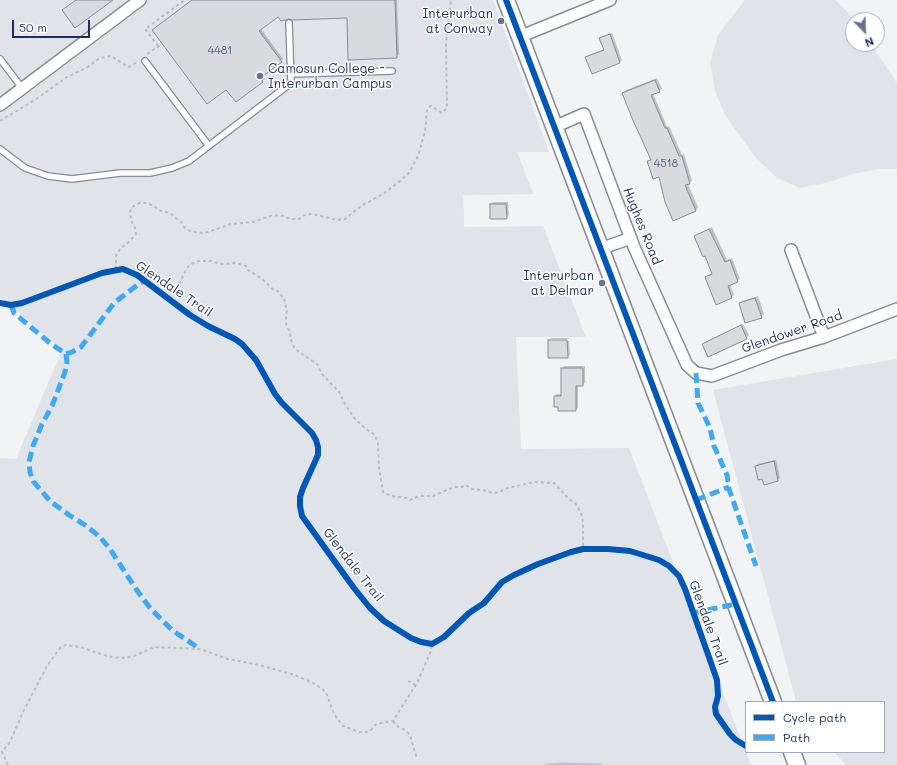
<!DOCTYPE html>
<style>
body{margin:0}
#map{position:relative;width:897px;height:765px;overflow:hidden;background:#f2f3f4;font-family:Mali,sans-serif}
canvas{display:block}
.legend{position:absolute;left:745px;top:701px;width:140px;height:52px;box-sizing:border-box;background:#fff;border:1px solid #a4acbf;margin:0;padding:5px 7px;list-style:none;font-size:12px;color:#1b2f5e}
.legend li{display:flex;align-items:center;gap:8px;height:20px}
.legend b{width:20px;border:1px solid #a4acbf}
.north{position:absolute;left:845px;top:12px;width:40px;height:40px;box-sizing:border-box;background:#fff;border:1px solid #a4acbf;border-radius:50%;rotate:157deg;font-size:11px;font-weight:700;line-height:16px;text-align:center;color:#1b2f5e}
.north::after{content:'';display:block;margin:auto;width:14px;height:18px;background:#667492;clip-path:polygon(50% 0,100% 100%,50% 72%,0 100%)}
.scale{position:absolute;left:12px;top:20px;width:78px;height:18px;box-sizing:border-box;border:2px solid #1b2f5e;border-top:0;padding-left:5px;font-size:12px;line-height:14px;white-space:nowrap;color:#1b2f5e;-webkit-text-stroke:3px #fff;paint-order:stroke}
</style>
<div id="map">
<canvas width="897" height="765"></canvas>
<ul class="legend">
<li><b style="height:5px;background:#0057b8"></b>Cycle path</li>
<li><b style="height:5px;background:#3fa9f5"></b>Path</li>
</ul>
<div class="north">N</div>
<div class="scale">50 m</div>
</div>
<script>
const context = document.querySelector('canvas').getContext('2d');
context.lineJoin = 'round';
function fillPath(path, color) { context.fillStyle = color; context.fill(path, 'evenodd'); }
const toPath = rows => new Path2D(rows.map(r => 'M' + r).join(''));
function trace(path, color, width, dash) { context.strokeStyle = color; context.lineWidth = width; context.lineCap = dash ? 'butt' : 'round'; context.setLineDash(dash || []); context.stroke(path); }
function label(font, color, halo, rows, align = 'center') {
  context.font = font + ' Mali,sans-serif'; context.lineWidth = 3; context.setLineDash([]); context.textBaseline = 'middle'; context.strokeStyle = halo; context.fillStyle = color; for (const [text, x, y, turn = 0] of rows) {
    context.save(); context.translate(x, y); context.rotate((+turn || 0) * Math.PI / 180); context.textAlign = isNaN(turn) ? turn : align; if (halo) context.strokeText(text, 0, 0); context.fillText(text, 0, 0); context.restore();
  }
}
const built = toPath([
 [0,0,492,0,549,152,517,152,533,194,463,195,464,222,2,298,0,297]
]);
const green = toPath([
 [422,0,493,0,549,152,517,152,533,194,463,195,464,227,543,226,586,337,516,337,521,449,629,448,751,765,0,765,0,458,16,459,62,350,0,297,109,256,100,246,103,238,92,228,66,190,48,170,21,154,2,139,39,116,88,76,127,82,135,89,145,111,155,126,148,148,145,185,223,171,262,153,291,118,326,110,382,106,412,93,422,69,425,41],
 [745,0,835,0,846,10,854,20,853,44,871,44,897,83,897,169,880,169,852,174,826,183,800,188,777,178,756,158,725,115,715,91,710,63,718,35],
 [897,359,897,765,846,765,834,752,884,752,884,702,797,702,796,701,713,390]
]);
const shadow = toPath([
 [193,0,397,0,399,54,396,57,348,17,279,15,261,29,283,59,262,75,265,79,262,81],
 [612,33,622,60,620,62,593,73,587,57,589,55,604,49,601,39,603,36],
 [657,78,662,89,653,93,667,127,669,126,682,155,684,154,692,181,688,184,698,207,696,210,673,220,660,175,648,162,651,159,624,93,626,90],
 [493,202,508,202,509,215,506,218,491,205],
 [712,227,727,260,732,258,740,279,730,284,734,295,732,297,706,277,713,273,705,254,695,236],
 [758,296,764,314,761,317,740,303,742,301],
 [743,324,749,335,746,338,708,356,703,344,705,342],
 [551,338,569,338,569,339,550,339],
 [550,339,550,341,569,341,570,355,567,357,549,341],
 [564,366,585,366,585,383,582,385,578,385,578,408,576,410,559,406,555,396,557,394,562,394,562,369],
 [776,460,780,478,778,480,764,483,756,466,758,464]
]);
const stream = toPath([
 [547,765,563,764,601,765]
]);
const building = toPath([
 [76,0,113,0,75,28,62,10,76,0],
 [192,0,395,0,397,58,348,60,347,18,292,20,289,19,281,21,278,17,259,31,282,62,260,78,263,82,236,102,226,90,207,104,152,30,192,0],
 [610,34,620,63,592,74,585,57,604,50,599,38,610,34],
 [655,80,660,92,651,95,665,128,667,128,679,156,682,156,690,184,685,185,696,211,673,221,665,202,659,177,653,179,647,161,651,160,632,118,622,93,655,80],
 [490,204,506,204,507,219,490,219,490,204],
 [709,229,725,262,730,260,738,282,728,286,732,298,716,305,705,277,712,274,705,256,703,257,694,236,709,229],
 [755,298,762,318,745,323,739,303,755,298],
 [741,325,747,339,708,357,702,344,741,325],
 [548,340,567,340,568,358,548,358,548,340],
 [561,368,583,368,583,386,576,386,576,411,558,411,558,407,554,407,554,396,561,396,561,368],
 [774,461,778,481,764,485,762,479,758,480,755,466,774,461]
]);
const path = toPath([
 [158,46,145,29,185,0],
 [147,54,162,44],
 [0,121,35,100,67,77,86,68,100,58,111,56,128,67,131,66,137,62],
 [116,269,116,256,120,249,130,241,136,234,135,228,131,220,130,212,132,207,139,203,146,203,154,206,161,211,170,213,182,223,185,228,190,231,199,233,208,232,231,224,253,222,273,215,283,216,291,219,299,219,306,214,312,214,338,220,345,219,361,206,383,194,400,181,409,173,418,156,425,132,427,111,429,107,431,106,442,113,447,108,446,42,451,0],
 [168,298,180,283,186,269,191,264,199,261,212,261,220,264,236,263,246,266,248,270,261,278,275,291,278,291,284,299,287,311,286,314,286,324,290,332,291,340,295,349,317,364,322,374,339,392,346,406,355,419,366,429,375,435,378,444,379,468,383,492,391,496,406,498,410,500,419,496,433,496,454,487,462,487,466,485,472,489,483,490,493,493,500,492,504,489,534,482,554,483,568,498,576,504,581,513,583,522,583,549],
 [408,681,415,685],
 [393,721,397,726,405,730,410,735,417,759],
 [8,765,2,752,10,742,23,712,47,666,60,648,66,645,80,647,107,656,121,658,134,656,154,647,200,649,228,659,255,664,295,675,315,684,326,692,334,714,343,726,359,732,367,732,372,729,376,724,393,721,417,683,431,651,432,644]
]);
const lane = toPath([
 [0,59,22,88],
 [145,61,209,146],
 [291,74,392,71],
 [0,149,25,168,48,176,72,179,120,173,150,173,172,168,189,161,291,83,289,23]
]);
const street = toPath([
 [519,37,610,0],
 [0,105,140,0],
 [554,127,584,114,634,247,687,365,696,373,712,376,781,350,824,337,897,309],
 [600,249,631,238],
 [791,250,824,337]
]);
const secondary = toPath([
 [506,0,773,702],
 [792,752,797,765]
]);
const quiet = toPath([
 [11,305,14,313,50,343,66,354,72,352,81,347,114,303,140,283,145,281],
 [66,354,67,362,65,372,52,406,42,424,33,446,29,462,30,472,33,481,50,501,69,515,85,525,100,537,110,549,136,589,150,608,172,630,200,649],
 [696,373,698,403,710,428,714,446,727,475,729,489,756,566],
 [696,500,729,487],
 [693,613,736,604]
]);
const cycleway = toPath([
 [506,0,773,702],
 [0,303,11,305,22,303,102,273,123,269,137,275,190,315,208,326,235,339,242,344,256,360,275,394,282,403,312,433,316,440,318,447,318,455,303,488,300,497,300,506,302,516,330,555,354,588,370,608,384,621,411,638,421,642,432,644,444,637,469,613,484,603,502,582,514,575,538,564,571,552,583,549,608,549,630,551,659,560,669,566,679,576,685,589,717,680,718,696,715,707,716,714,730,734,736,740,746,746]
]);
const markers = [
 [501,21,4,"#667492"],
 [260,76,4,"#667492"],
 [602,283,4,"#667492"]
];
const numberNames = [
 ["4481",220,51],
 ["4518",666,164]
];
const poiNames = [
 ["Interurban",493,14],
 ["at Conway",493,29],
 ["Camosun College -",268,69,"left"],
 ["Interurban Campus",268,84,"left"],
 ["Interurban",594,276],
 ["at Delmar",594,291]
];
const streetNames = [
 ["Hughes Road",642,226,68],
 ["Glendale Trail",174,289,34],
 ["Glendower Road",792,332,-19],
 ["Glendale Trail",353,565,52],
 ["Glendale Trail",708,623,70]
];
fillPath(built, '#e1e3e8');
fillPath(green, '#e0e3e8');
fillPath(shadow, '#0003');
trace(stream, '#bec4d1', 3);
fillPath(building, '#d8dadd');
trace(building, '#888c95', 1);
trace(lane, '#888c95', 8);
trace(street, '#888c95', 14);
trace(secondary, '#888c95', 19);
trace(path, '#b7babf', 2, [3, 3]);
trace(lane, '#fdfdfd', 5.5);
trace(street, '#fdfdfd', 11);
trace(secondary, '#fdfdfd', 16);
trace(quiet, '#3fa9f5', 5, [10, 5]);
trace(cycleway, '#0057b8', 6);
for (const [x, y, r, color] of markers) { const dot = new Path2D(); dot.arc(x, y, r, 0, 2 * Math.PI); context.fillStyle = color; context.fill(dot); trace(dot, '#fff', 1.5); }
label('11px', '#4a5a7e', null, numberNames);
label('13px', '#1b2f5e', '#fff', poiNames, 'right');
label('13px', '#1b2f5e', '#fff', streetNames);
</script>
